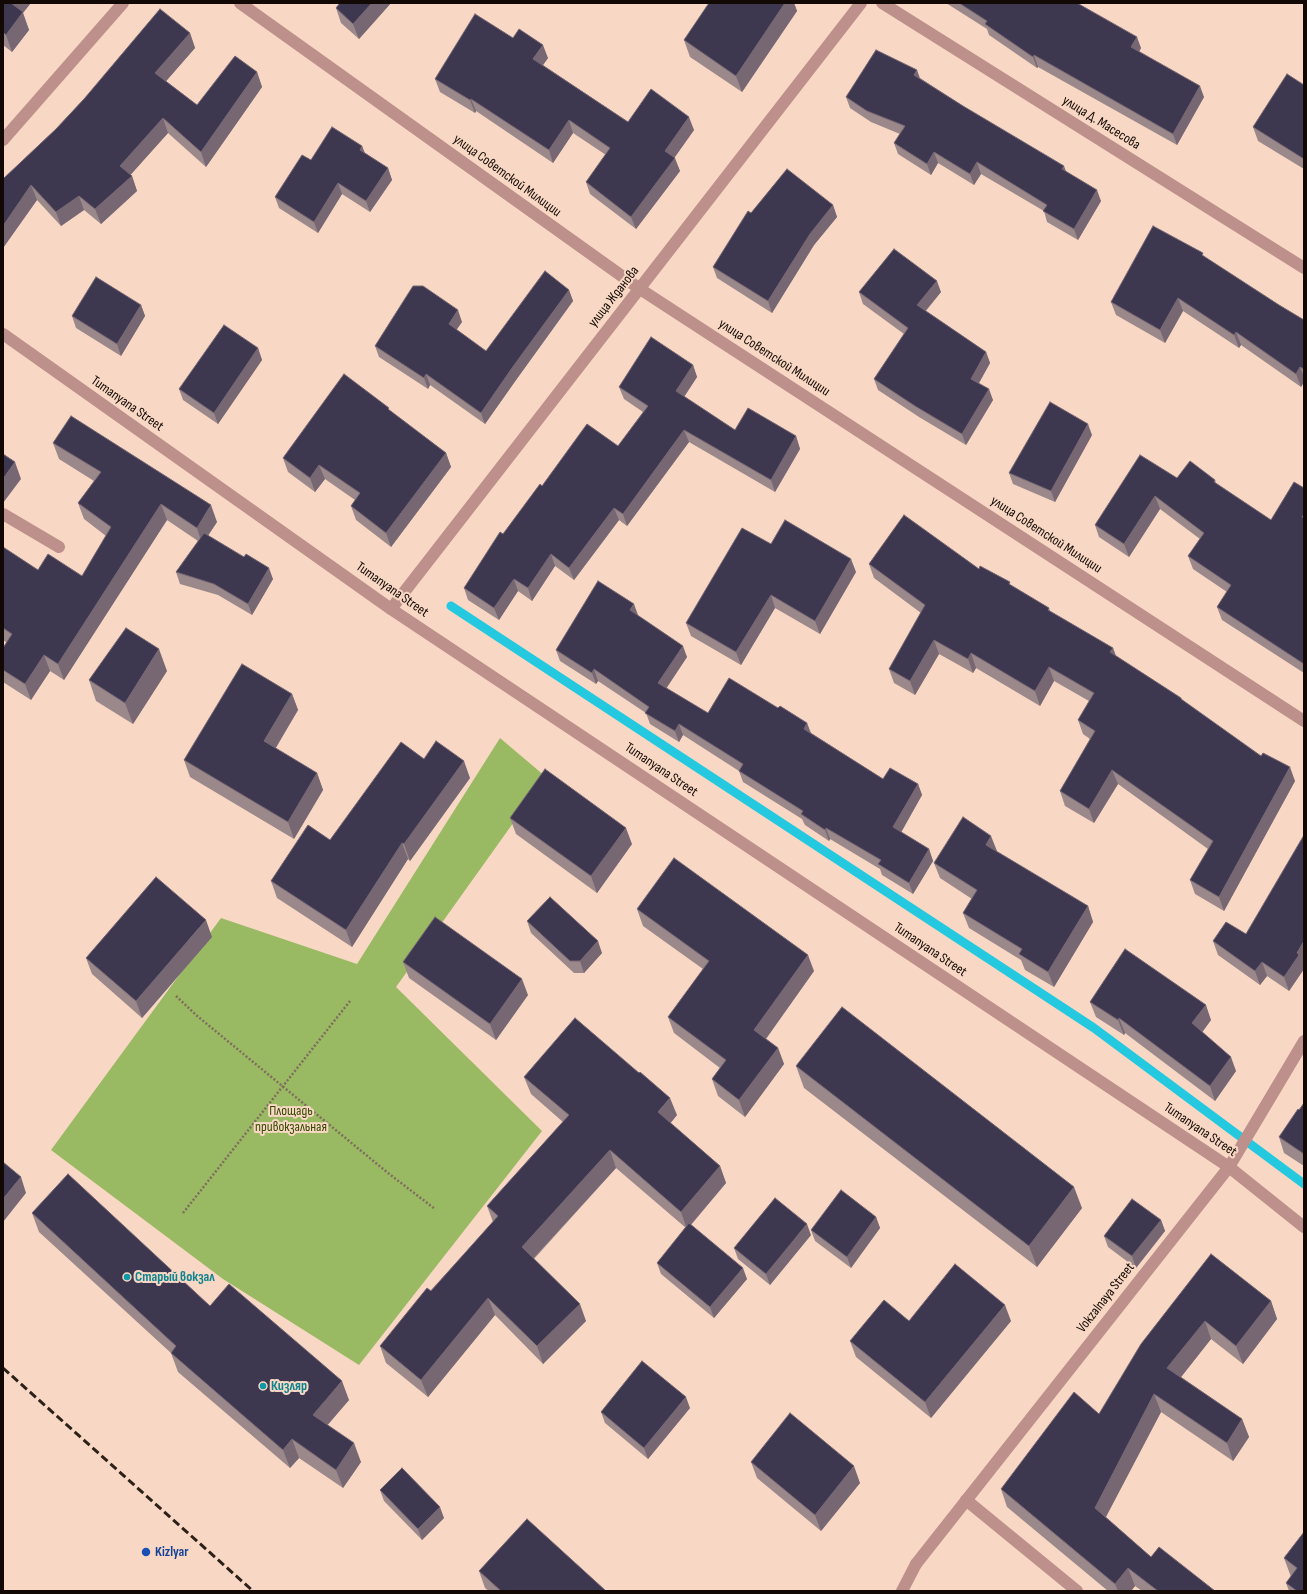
<!DOCTYPE html>
<meta charset="utf-8">
<style>
body{margin:0}
#map{position:relative;width:1307px;height:1594px;overflow:hidden;background:#f8d8c4;font-family:"Sofia Sans Condensed",sans-serif}
canvas{display:block}
.frame{position:absolute;inset:0;border:4px solid #130904;pointer-events:none}
</style>
<div id="map">
<canvas width="1307" height="1594"></canvas>
<div class="frame"></div>
</div>
<script>
const context = document.querySelector('canvas').getContext('2d');
context.lineJoin = 'round';
function fillPath(path, color) { context.fillStyle = color; context.fill(path, 'evenodd'); }
const toPath = rows => new Path2D(rows.map(r => 'M' + r).join(''));
function trace(path, color, width, dash) { context.strokeStyle = color; context.lineWidth = width; context.lineCap = dash ? 'butt' : 'round'; context.setLineDash(dash || []); context.stroke(path); }
function label(font, color, halo, rows, align = 'center') {
  context.font = font + ' "Sofia Sans Condensed",sans-serif'; context.lineWidth = 4; context.setLineDash([]); context.textBaseline = 'middle'; context.strokeStyle = halo; context.fillStyle = color; for (const [text, x, y, turn = 0] of rows) {
    context.save(); context.translate(x, y); context.rotate((+turn || 0) * Math.PI / 180); context.textAlign = isNaN(turn) ? turn : align; if (halo) context.strokeText(text, 0, 0); context.fillText(text, 0, 0); context.restore();
  }
}
const green = toPath([
 [500,738,546,777,396,987,542,1131,359,1365,223,1279,51,1150,221,918,357,964]
]);
const stream = toPath([
 [451,606,1094,1028,1304,1184]
]);
const path = toPath([
 [176,996,196,1015,388,1173,435,1209],
 [183,1213,350,1001]
]);
const service = toPath([
 [3,514,59,547],
 [966,1500,1077,1591],
 [902,1591,916,1564]
]);
const minor = toPath([
 [240,3,640,289,1304,721],
 [882,3,1304,268],
 [3,140,123,3],
 [391,609,861,3],
 [916,1564,1229,1167,1304,1041]
]);
const tertiary = toPath([
 [3,334,391,609,1229,1167,1304,1227]
]);
const rail = toPath([
 [3,1368,253,1591]
]);
const wall = toPath([
 [3,3,23,13,29,30,12,52,3,45],
 [340,3,391,3,359,39,341,23,336,8],
 [709,3,794,3,797,11,742,92,690,57,684,40],
 [946,3,1081,3,1080,5,1141,48,1139,52,1204,97,1177,145,1038,67,1037,68,989,35,987,29],
 [190,33,195,48,166,81,197,105,257,72,262,87,206,167,168,133,130,175,132,176,137,191,101,224,84,210,61,226,37,200,3,248,3,179,56,129,84,99],
 [548,58,543,65,628,122,694,130,674,158,680,171,636,229,590,194,586,182,606,155,573,133,553,163,476,111,475,113,440,92,435,79],
 [920,78,963,106,1066,172,1101,201,1078,240,1047,222,1044,211,981,174,974,185,938,163,931,175,898,154,894,143,900,134,871,122,850,108,846,97],
 [1304,85,1304,169,1258,141,1253,127],
 [362,146,365,153,388,168,392,180,370,212,342,194,318,233,279,208,275,197,311,160],
 [833,205,837,217,814,245,772,313,717,278,713,267,751,213],
 [1204,257,1279,305,1304,320,1304,382,1301,387,1241,345,1239,348,1183,311,1165,343,1116,315,1111,302],
 [569,290,573,301,516,380,485,424,430,385,428,389,379,357,375,346,462,322,456,330,486,351],
 [859,292,941,292,926,311,986,352,990,363,979,383,993,400,966,445,919,417,878,390,874,379,904,334,863,304],
 [141,305,145,316,121,356,76,328,72,316],
 [258,348,262,360,218,424,183,400,179,389],
 [693,365,697,377,684,397,735,430,796,436,800,449,775,492,689,442,627,526,619,520,574,580,555,566,532,601,518,591,499,620,468,600,464,588,503,534,618,446,643,412,624,399,619,387],
 [390,411,446,453,451,467,391,547,356,520,351,506,355,500,325,479,315,492,288,472,283,458],
 [1092,435,1055,502,1013,484,1009,473],
 [53,443,217,522,208,536,273,579,252,615,218,595,180,584,176,572,198,541,167,520,64,680,50,671,31,700,3,682,3,648,7,643,3,640,3,547,38,570,82,576,106,536,84,519,78,503,94,481,59,459],
 [1177,478,1215,480,1216,483,1271,520,1304,488,1304,673,1222,620,1217,607,1227,592,1193,569,1188,556,1200,539,1160,509,1129,557,1099,537,1095,525],
 [771,544,856,572,820,634,775,608,741,665,691,636,686,623],
 [869,564,979,569,1011,586,1049,608,1050,611,1113,648,1116,656,1181,698,1182,700,1295,781,1224,911,1195,894,1190,880,1208,849,1118,784,1094,823,1065,806,1060,791,1090,739,1083,734,1078,720,1089,701,1054,681,1040,706,976,668,973,673,939,654,915,695,894,683,889,669,921,613,874,578],
 [637,615,687,657,666,688,708,713,778,708,807,723,811,733,883,779,918,784,922,795,901,832,929,849,933,861,913,894,882,875,880,869,830,839,829,841,805,825,802,819,743,782,739,771,683,735,679,742,650,724,646,713,598,681,596,684,560,661,556,650,638,615],
 [167,671,133,724,96,701,89,680],
 [292,694,298,710,275,748,317,773,323,790,294,839,190,777,184,760],
 [424,759,470,778,410,861,408,859,352,947,277,898,271,881,330,840],
 [510,818,632,844,597,893,516,834],
 [997,851,997,852,1088,906,1093,922,1054,987,1025,970,1021,960,969,928,963,913,972,899,940,878,934,863],
 [637,909,814,971,766,1039,778,1048,784,1064,745,1117,718,1096,712,1079,720,1068,674,1033,668,1017,703,969,643,926],
 [527,921,602,953,584,973,574,973,531,933],
 [212,937,142,1018,92,974,86,958],
 [1213,941,1303,965,1304,969,1289,991,1267,976,1260,985,1218,955],
 [403,962,528,995,496,1040,409,978],
 [1090,1002,1211,1020,1202,1032,1236,1071,1215,1101,1125,1033,1124,1035,1096,1017],
 [796,1066,1082,1208,1037,1267,804,1088],
 [524,1077,677,1115,670,1123,720,1166,726,1183,691,1225,747,1279,714,1318,661,1274,657,1263,686,1228,616,1168,534,1259,586,1321,543,1364,495,1315,428,1397,386,1363,380,1346,493,1222,487,1206,563,1122,531,1094],
 [1304,1103,1304,1166,1284,1153,1279,1137],
 [32,1213,210,1306,349,1400,327,1425,361,1462,343,1488,299,1458,290,1468,178,1372,171,1353,39,1232],
 [876,1217,880,1228,851,1268,815,1241,811,1230],
 [1161,1220,1165,1231,1136,1268,1108,1247,1104,1236],
 [811,1235,770,1285,738,1259,734,1248],
 [1211,1254,1271,1301,1277,1319,1243,1364,1211,1339,1181,1377,1242,1419,1249,1437,1233,1461,1161,1412,1106,1517,1151,1557,1215,1591,1142,1591,1135,1586,1131,1591,1108,1591,1007,1507,1001,1489,1099,1414],
 [909,1321,1011,1321,931,1418,856,1357,850,1341],
 [690,1408,648,1459,605,1423,601,1412],
 [751,1462,860,1483,821,1531,757,1478],
 [380,1490,444,1518,422,1540,384,1501],
 [1304,1532,1304,1591,1289,1591,1286,1583,1291,1577,1284,1558],
 [479,1571,606,1591,489,1591,485,1588]
]);
const shadedWall = toPath([
 [11,3,31,3,23,13,29,30,12,52,6,35],
 [372,3,391,3,359,39,353,24],
 [785,3,794,3,797,11,742,92,736,76],
 [190,33,195,48,161,87,155,73],
 [1137,37,1141,48,1135,59,1131,47],
 [543,45,548,58,538,72,533,59],
 [1034,55,1038,67,1037,68,1033,57],
 [917,70,921,81,914,75],
 [257,72,262,87,206,167,201,152],
 [1200,86,1204,97,1177,145,1173,134],
 [471,99,476,111,475,113,470,100],
 [689,117,694,130,670,164,665,151],
 [163,118,168,133,126,180,120,166],
 [569,120,573,133,553,163,549,150],
 [362,146,366,157,360,150],
 [934,152,938,163,931,175,927,164],
 [675,158,680,171,636,229,631,217],
 [977,162,981,174,974,185,970,174],
 [1064,166,1068,177,1062,169],
 [388,168,392,180,370,212,366,201],
 [132,176,137,191,101,224,95,209],
 [338,183,342,194,318,233,314,222],
 [31,185,37,200,3,248,3,226],
 [1097,190,1101,201,1078,240,1074,229],
 [79,196,84,210,61,226,56,212],
 [833,205,837,217,814,245,772,313,768,301,810,234],
 [937,281,941,292,921,316,917,305],
 [569,290,573,301,516,380,485,424,481,413,512,368],
 [1178,298,1183,311,1165,343,1160,330],
 [141,305,145,316,121,356,117,344],
 [458,310,462,322,453,335,449,324],
 [1236,332,1241,345,1239,348,1234,335],
 [258,348,262,360,218,424,214,413],
 [986,352,990,363,975,390,971,379],
 [693,365,697,377,680,403,676,391],
 [1300,367,1304,377,1304,382,1301,387,1296,374],
 [426,374,430,385,428,389,424,378],
 [989,389,993,400,966,445,962,434],
 [1088,424,1092,435,1055,502,1051,491],
 [684,430,689,442,627,526,623,514],
 [796,436,800,449,775,492,771,480],
 [446,453,451,467,391,547,386,533],
 [15,462,21,479,3,503,3,479],
 [319,465,325,479,315,492,310,478],
 [1155,496,1160,509,1129,557,1124,544],
 [161,504,167,520,64,680,58,664],
 [211,505,217,522,202,544,197,528],
 [614,508,619,520,574,580,569,568],
 [551,554,555,566,532,601,528,588],
 [851,559,856,572,820,634,815,621],
 [269,568,273,579,252,615,248,604],
 [514,579,518,591,499,620,494,608],
 [771,595,775,608,741,665,736,652],
 [634,604,638,615,634,621,630,610],
 [934,640,939,654,915,695,910,681],
 [683,646,687,657,662,695,658,683],
 [1113,648,1118,662,1110,652],
 [159,649,167,671,133,724,125,703],
 [971,653,976,668,973,673,968,659],
 [44,655,50,671,31,700,25,684],
 [1049,667,1054,681,1040,706,1035,691],
 [594,669,598,681,596,684,592,673],
 [292,694,298,710,270,758,264,741],
 [807,723,811,734,804,729],
 [679,724,683,735,679,742,675,731],
 [464,761,470,778,410,861,404,844],
 [1290,767,1295,781,1224,911,1219,897],
 [1112,770,1118,784,1094,823,1089,809],
 [317,773,323,790,294,839,288,822],
 [918,784,922,795,898,838,893,827],
 [626,828,632,844,597,893,591,876],
 [826,828,830,839,829,841,825,830],
 [991,836,997,851,991,860,986,845],
 [402,843,408,859,352,947,346,930],
 [929,849,933,861,913,894,909,883],
 [1088,906,1093,922,1054,987,1048,972],
 [206,920,212,937,142,1018,136,1001],
 [598,941,602,953,584,973,580,961],
 [1304,941,1304,963,1303,965,1304,969,1289,991,1284,977,1297,953],
 [808,955,814,971,760,1047,754,1030],
 [1262,962,1267,976,1260,985,1255,971],
 [522,979,528,995,496,1040,490,1024],
 [1206,1005,1211,1020,1198,1038,1192,1023],
 [1119,1018,1125,1033,1124,1035,1118,1020],
 [778,1048,784,1064,745,1117,739,1100],
 [1231,1057,1236,1071,1215,1101,1210,1086],
 [670,1098,677,1115,665,1130,658,1112],
 [610,1150,616,1168,528,1264,522,1247],
 [720,1166,726,1183,687,1229,681,1212],
 [21,1177,26,1193,3,1222,3,1199],
 [1074,1187,1082,1208,1037,1267,1029,1246],
 [876,1217,880,1228,851,1268,847,1257],
 [1161,1220,1165,1231,1136,1268,1132,1256],
 [807,1224,811,1235,770,1285,766,1274],
 [743,1268,747,1279,714,1318,710,1307],
 [488,1298,495,1315,428,1397,421,1380],
 [1271,1301,1277,1319,1243,1364,1236,1346],
 [580,1304,586,1321,543,1364,537,1346],
 [1005,1305,1011,1321,931,1418,925,1402],
 [1205,1321,1211,1339,1174,1386,1167,1368],
 [342,1381,349,1400,320,1434,313,1415],
 [1154,1394,1161,1412,1101,1526,1095,1508],
 [686,1397,690,1408,648,1459,644,1448],
 [1242,1419,1249,1437,1233,1461,1227,1443],
 [292,1439,299,1458,290,1468,283,1450],
 [354,1443,361,1462,343,1488,336,1470],
 [854,1466,860,1483,821,1531,815,1515],
 [440,1507,444,1518,422,1540,418,1529],
 [1128,1568,1135,1586,1131,1591,1118,1591,1115,1584]
]);
const building = toPath([
 [3,3,11,3,23,12,6,35,3,32,3,3],
 [340,3,372,3,353,24,336,8,340,3],
 [709,3,785,3,736,76,684,40,709,3],
 [959,3,1077,3,1137,37,1131,47,1200,86,1173,134,1034,55,1033,57,985,24,987,21,959,3],
 [160,9,190,33,155,73,197,105,235,56,257,72,201,152,163,118,120,166,132,176,95,209,79,196,56,212,31,185,3,226,3,179,56,129,84,99,160,9],
 [475,14,513,38,519,29,543,45,533,59,628,122,651,89,689,117,665,151,675,158,631,217,586,182,610,148,569,120,549,150,471,99,470,100,435,79,475,14],
 [876,50,917,70,914,75,963,106,1064,166,1062,169,1097,190,1074,229,1043,211,1047,205,977,162,970,174,934,152,927,164,894,143,905,126,867,111,846,97,876,50],
 [1287,74,1304,85,1304,159,1253,127,1287,74],
 [332,127,362,146,360,150,388,168,366,201,338,183,314,222,275,197,302,155,311,160,332,127],
 [787,169,833,205,810,234,768,301,713,267,748,211,751,213,787,169],
 [1153,226,1203,253,1202,255,1279,305,1304,320,1304,369,1300,367,1296,374,1236,332,1234,335,1178,298,1160,330,1111,302,1153,226],
 [894,249,937,281,917,305,986,352,971,379,989,389,962,434,915,406,874,379,908,328,859,292,894,249],
 [545,271,569,290,512,368,481,413,426,374,424,378,375,346,413,286,423,286,458,310,449,324,486,351,545,271],
 [96,277,141,305,117,344,72,316,96,277],
 [224,325,258,348,214,413,179,389,224,325],
 [651,337,693,365,676,391,735,430,748,408,796,436,771,480,684,430,623,514,614,508,569,568,551,554,528,588,514,579,494,608,464,588,500,532,503,534,540,484,542,486,587,424,618,446,648,406,619,387,651,337],
 [344,374,389,408,388,409,446,453,386,533,351,506,360,493,319,465,310,478,283,458,344,374],
 [1050,402,1088,424,1051,491,1009,473,1050,402],
 [71,416,211,505,197,528,161,504,58,664,44,655,25,684,3,670,3,648,12,634,3,628,3,547,38,570,48,554,82,576,111,527,78,503,101,472,53,443,71,416],
 [3,454,15,462,3,479,3,454],
 [1140,455,1177,478,1190,461,1215,480,1214,482,1271,520,1294,482,1304,488,1304,514,1302,517,1304,518,1304,664,1217,607,1231,585,1188,556,1204,533,1155,496,1124,544,1095,525,1140,455],
 [904,515,979,569,980,566,1010,582,1009,584,1049,608,1048,610,1113,648,1110,652,1181,698,1181,699,1261,756,1263,753,1290,767,1219,897,1190,880,1213,841,1112,770,1089,809,1060,791,1095,731,1078,720,1094,693,1049,667,1035,691,971,653,968,659,934,640,910,681,889,669,925,605,869,564,904,515],
 [785,520,851,559,815,621,771,595,736,652,686,623,742,528,771,544,785,520],
 [204,533,244,557,246,554,269,568,248,604,214,584,176,572,204,533],
 [598,581,634,604,630,610,683,646,658,683,708,713,729,678,778,708,780,706,807,723,804,729,883,779,890,768,918,784,893,827,929,849,909,883,878,864,881,860,826,828,825,830,801,814,803,811,739,771,743,764,679,724,675,731,645,713,649,707,594,669,592,673,556,650,598,581],
 [126,628,159,649,125,703,89,680,126,628],
 [242,664,292,694,264,741,317,773,288,822,184,760,242,664],
 [436,741,464,761,404,844,402,843,346,930,271,881,308,825,330,840,401,742,424,759,436,741],
 [545,769,626,828,591,876,510,818,545,769],
 [963,817,991,836,986,845,1088,906,1048,972,1019,954,1022,949,963,913,977,890,934,863,963,817],
 [1304,835,1304,941,1297,953,1299,955,1284,977,1262,962,1255,971,1213,941,1226,922,1246,934,1304,835],
 [674,858,808,955,754,1030,778,1048,739,1100,712,1079,726,1060,668,1017,709,961,637,909,674,858],
 [156,877,206,920,136,1001,86,958,156,877],
 [550,897,598,941,580,961,570,961,527,921,550,897],
 [435,917,522,979,490,1024,403,962,435,917],
 [1125,949,1206,1005,1192,1023,1231,1057,1210,1086,1119,1018,1118,1020,1090,1002,1125,949],
 [842,1007,1074,1187,1029,1246,796,1066,842,1007],
 [575,1018,639,1073,640,1072,670,1098,658,1112,720,1166,681,1212,610,1150,522,1247,580,1304,537,1346,488,1298,421,1380,380,1346,427,1288,431,1291,498,1216,487,1206,569,1115,524,1077,575,1018],
 [1304,1103,1304,1154,1279,1137,1298,1109,1299,1110,1304,1103],
 [3,1162,21,1177,3,1199,3,1162],
 [68,1174,210,1306,229,1284,342,1381,313,1415,354,1443,336,1470,292,1439,283,1450,171,1353,176,1346,32,1213,68,1174],
 [841,1190,876,1217,847,1257,811,1230,841,1190],
 [775,1198,807,1224,766,1274,734,1248,775,1198],
 [1132,1199,1161,1220,1132,1256,1104,1236,1132,1199],
 [689,1223,743,1268,710,1307,657,1263,689,1223],
 [1211,1254,1271,1301,1236,1346,1205,1321,1167,1368,1242,1419,1227,1443,1154,1394,1095,1508,1151,1557,1159,1547,1215,1591,1158,1591,1128,1568,1115,1584,1001,1489,1074,1392,1099,1414,1141,1344,1211,1254],
 [955,1264,1005,1305,925,1402,850,1341,884,1300,909,1321,955,1264],
 [642,1361,686,1397,644,1448,601,1412,642,1361],
 [790,1413,854,1466,815,1515,751,1462,790,1413],
 [402,1468,440,1507,418,1529,380,1490,402,1468],
 [527,1519,606,1591,501,1591,479,1571,527,1519],
 [1304,1532,1304,1591,1297,1591,1286,1583,1297,1568,1284,1558,1304,1532]
]);
const markers = [
 [127,1277,4,"#0f9aa8"],
 [263,1386,4,"#0f9aa8"],
 [146,1552,5,"#1a4fb4"]
];
const streetNames = [
 ["улица Д. Масесова",1101,123,32],
 ["улица Советской Милиции",507,176,36],
 ["улица Жданова",614,297,-52],
 ["улица Советской Милиции",774,358,33],
 ["Tumanyana Street",127,404,35],
 ["улица Советской Милиции",1046,535,33],
 ["Tumanyana Street",392,590,35],
 ["Tumanyana Street",661,770,34],
 ["Tumanyana Street",930,950,34],
 ["Tumanyana Street",1200,1130,34],
 ["Vokzalnaya Street",1106,1298,-52]
];
const parkNames = [
 ["Площадь",291,1111],
 ["привокзальная",291,1127]
];
const cultureNames = [
 ["Старый вокзал",135,1277],
 ["Кизляр",271,1386]
];
const transitNames = [
 ["Kizlyar",155,1552]
];
fillPath(green, '#99ba63');
trace(stream, '#25c9df', 9);
trace(path, '#806c5f', 2.5, [2, 2]);
trace(service, '#be908b', 12);
trace(minor, '#be908b', 12);
trace(tertiary, '#be908b', 12);
trace(rail, '#2c2019', 3, [8, 4]);
fillPath(wall, '#9b888a');
fillPath(shadedWall, '#766773');
fillPath(building, '#3e3750');
trace(building, '#766773', 1);
for (const [x, y, r, color] of markers) { const dot = new Path2D(); dot.arc(x, y, r, 0, 2 * Math.PI); context.fillStyle = color; context.fill(dot); trace(dot, '#f8d8c4', 1.5); }
label('14px', '#130904', '#f8d8c4', streetNames);
label('14px', '#344901', '#f8d8c4', parkNames);
label('bold 14px', '#0d838f', '#f8d8c4', cultureNames, 'left');
label('bold 14px', '#164399', '#f8d8c4', transitNames, 'left');
</script>
